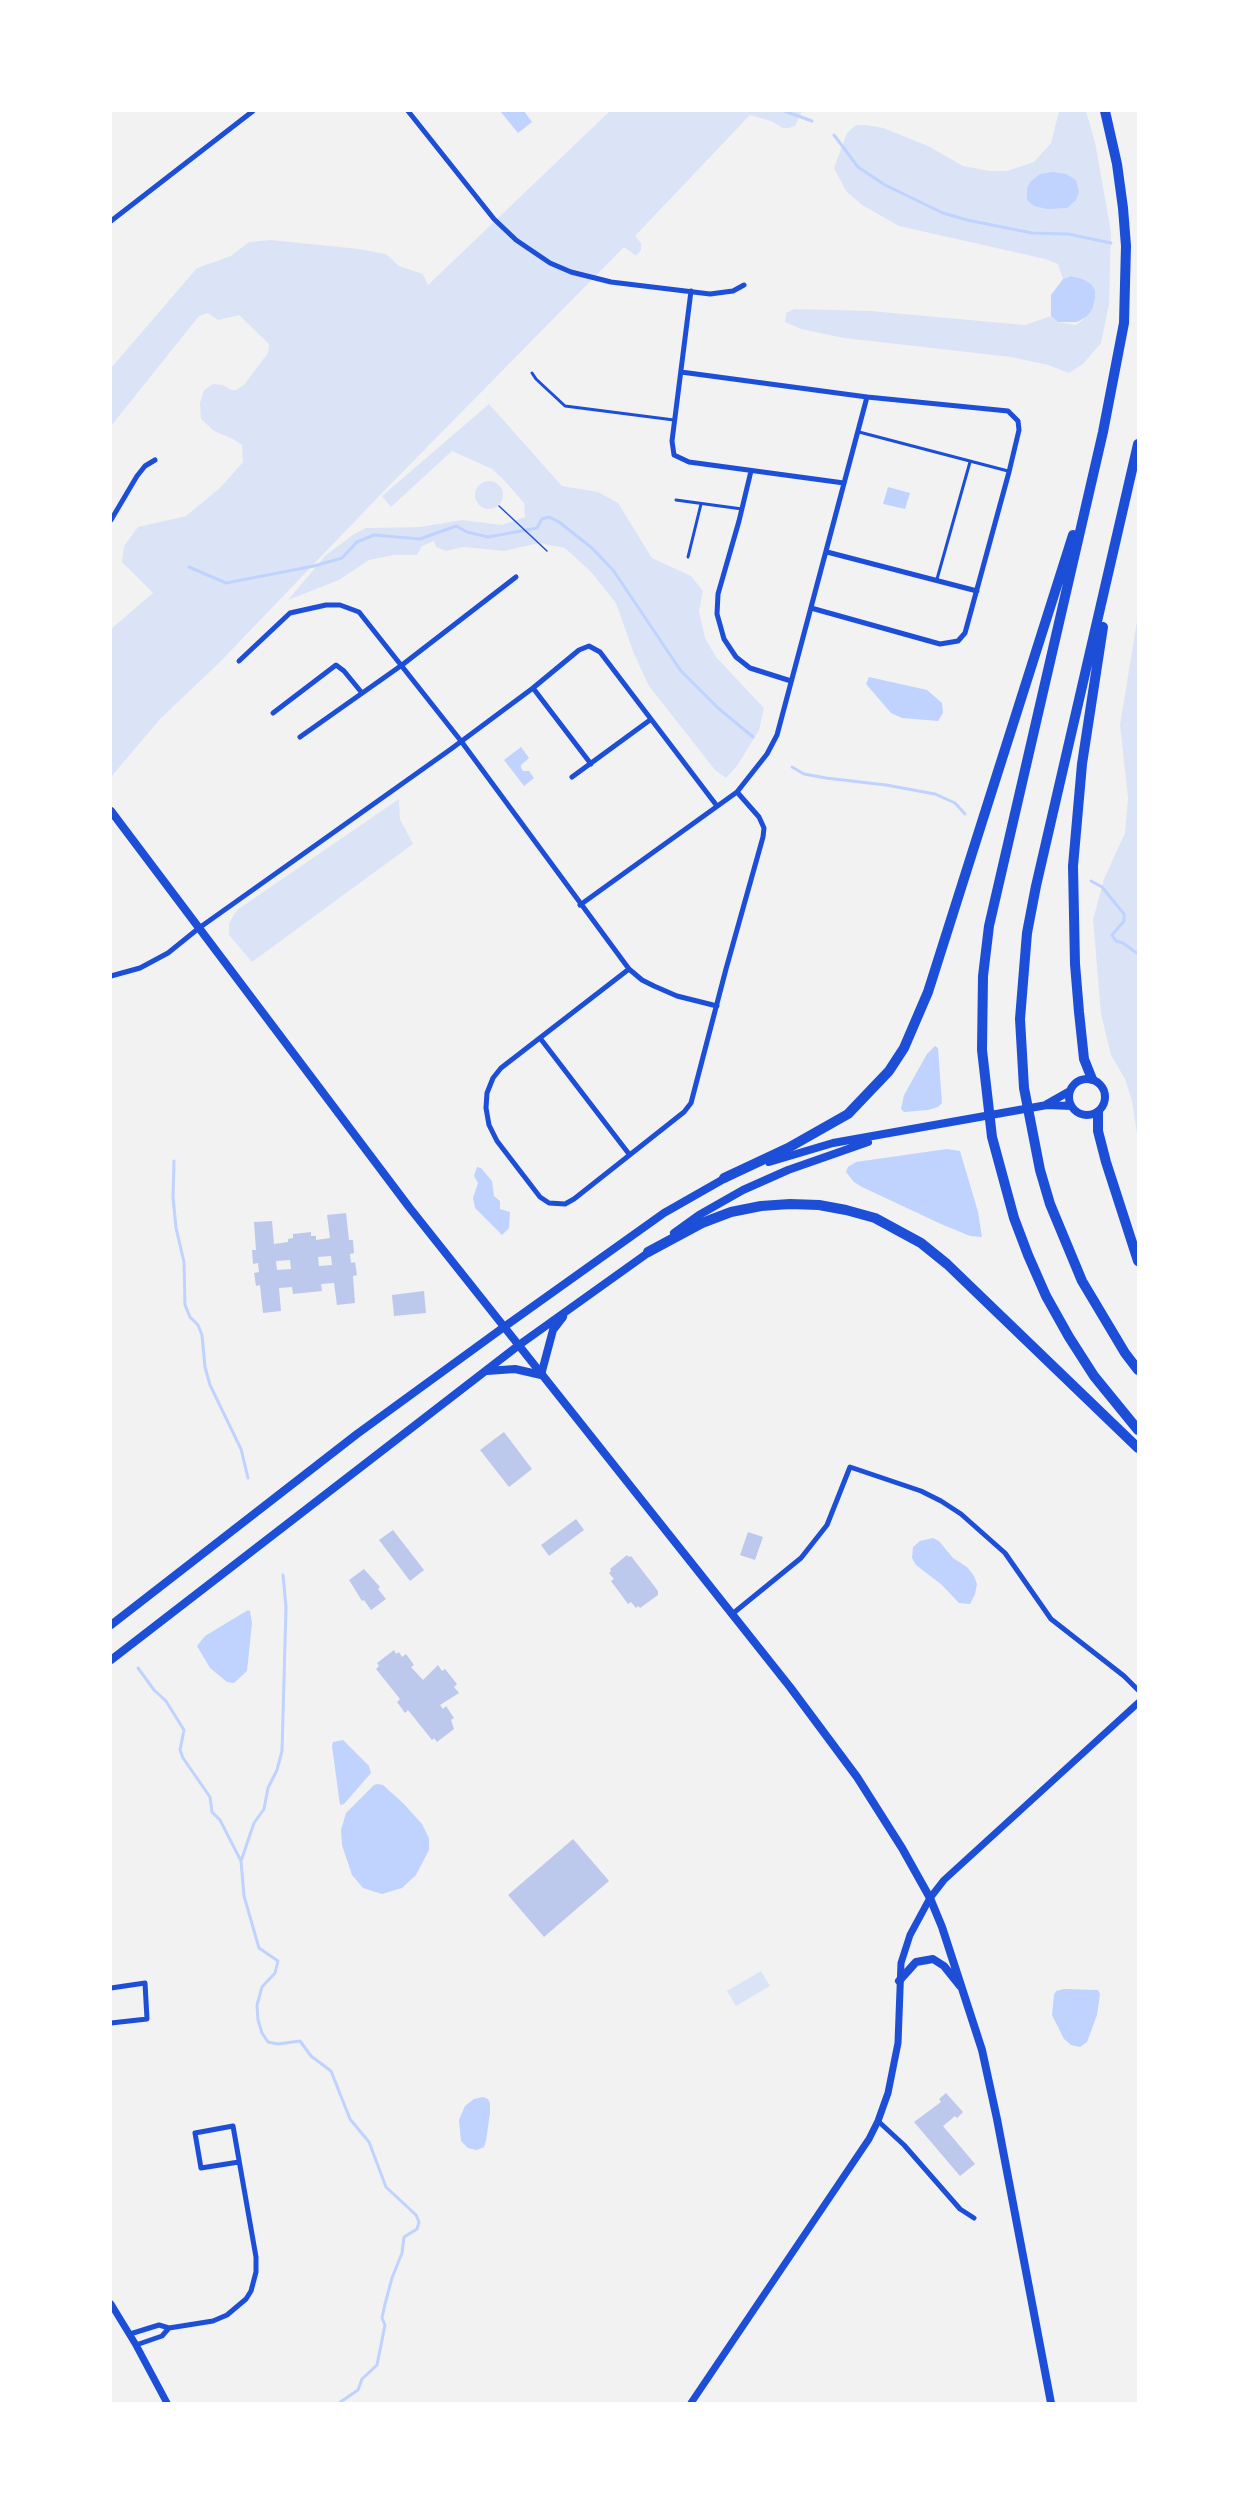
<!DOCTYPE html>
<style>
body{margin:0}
#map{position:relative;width:1249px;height:2514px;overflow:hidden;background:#f2f2f2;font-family:Barlow,sans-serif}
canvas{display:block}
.frame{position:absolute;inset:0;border:112px solid #fff;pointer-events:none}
</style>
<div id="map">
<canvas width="1249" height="2514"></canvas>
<div class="frame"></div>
</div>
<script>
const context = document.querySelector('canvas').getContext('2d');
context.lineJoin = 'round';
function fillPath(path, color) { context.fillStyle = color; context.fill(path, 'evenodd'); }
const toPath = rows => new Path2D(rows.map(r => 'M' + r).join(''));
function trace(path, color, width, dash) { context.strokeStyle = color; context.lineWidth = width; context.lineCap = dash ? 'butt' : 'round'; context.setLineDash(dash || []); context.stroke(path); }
const green = toPath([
 [610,111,802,111,795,126,789,128,783,128,771,121,750,115,635,236,641,243,641,250,636,256,624,247,381,494,220,662,160,719,111,777,111,629,153,593,122,562,124,546,138,527,186,516,221,487,243,462,242,445,233,439,214,431,201,419,200,403,204,390,213,384,223,385,231,390,236,390,244,385,268,353,269,344,239,315,218,320,208,313,199,316,111,426,111,368,197,268,231,256,249,242,271,240,359,249,386,254,399,266,423,274,428,285],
 [1059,111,1086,111,1095,142,1111,232,1109,304,1101,343,1083,364,1069,373,1048,365,1011,357,844,338,801,329,785,322,786,313,794,309,871,311,1025,325,1051,316,1058,322,1076,325,1086,317,1090,284,1083,279,1071,276,1063,279,1058,264,1045,259,899,226,862,205,846,191,834,168,847,133,856,125,867,125,883,128,928,146,963,166,990,171,1007,171,1034,162,1051,143],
 [489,404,562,486,598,492,618,503,652,558,691,576,703,591,699,611,705,638,716,657,764,708,759,730,737,766,726,778,715,770,649,686,634,654,616,603,591,572,565,548,539,543,504,551,463,547,446,551,436,547,434,541,422,546,417,555,394,555,369,560,339,580,288,600,326,555,354,534,366,528,420,527,462,520,502,525,525,517,524,503,503,479,492,469,452,451,391,507,382,496],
 '475 495a14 14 0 1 1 28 0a14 14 0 1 1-28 0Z',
 [1138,615,1138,1140,1132,1101,1125,1079,1111,1055,1101,1014,1093,920,1104,879,1125,833,1128,798,1120,725],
 [399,799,400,819,413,844,252,962,229,935,229,923,237,910],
 [761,1971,770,1986,736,2006,727,1991]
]);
const water = toPath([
 [500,111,524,111,532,122,518,133],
 [1053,172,1066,174,1076,180,1079,192,1076,200,1067,208,1047,209,1034,206,1027,200,1027,189,1030,182,1040,174],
 [1071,276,1083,279,1091,284,1095,290,1095,298,1092,310,1086,317,1077,322,1058,322,1051,316,1051,295,1063,279],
 [888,487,910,493,905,509,883,504],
 [869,677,927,690,942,703,943,713,938,721,902,718,891,713,866,684],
 [521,747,529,758,521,765,521,768,523,771,529,771,534,778,524,786,504,760],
 [935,1046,938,1048,942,1103,938,1107,928,1110,904,1112,901,1109,904,1095,927,1054],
 [947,1149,960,1151,978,1212,982,1237,970,1236,941,1224,862,1187,854,1182,846,1172,848,1167,856,1162],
 [477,1167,481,1168,492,1181,494,1196,500,1201,500,1209,510,1212,509,1228,502,1235,475,1208,473,1198,478,1183,474,1176],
 [933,1538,939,1541,953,1558,967,1567,974,1576,977,1584,975,1594,970,1604,959,1603,942,1585,916,1565,912,1558,913,1547,920,1541],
 [248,1610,250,1611,252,1623,247,1671,234,1683,227,1682,210,1668,197,1646,205,1636],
 [343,1740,369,1766,371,1773,344,1804,340,1805,332,1746,333,1742],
 [378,1784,383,1785,404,1804,422,1824,429,1838,429,1850,416,1875,402,1888,382,1894,363,1888,352,1875,342,1845,341,1830,346,1813,374,1785],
 [1064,1989,1098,1990,1100,1994,1097,2015,1087,2042,1080,2047,1071,2045,1064,2039,1052,2015,1054,1995,1056,1991],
 [483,2097,488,2099,490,2103,490,2113,486,2141,484,2147,477,2150,468,2148,461,2141,459,2120,465,2106,474,2099]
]);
const stream = toPath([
 [784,111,812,121],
 [834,135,858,167,885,185,943,213,967,220,1032,233,1068,234,1111,243],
 [189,567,226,583,314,566,342,558,357,542,374,535,420,539,456,526,467,532,488,537,537,528,542,519,549,517,559,522,592,548,613,570,681,671,718,708,753,737],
 [792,767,804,774,826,778,886,785,935,794,955,803,965,814],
 [1091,881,1102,887,1124,914,1124,921,1112,935,1116,941,1123,943,1138,954],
 [174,1161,173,1197,176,1228,184,1262,185,1305,190,1317,198,1325,202,1335,205,1367,210,1385,241,1449,248,1478],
 [138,1668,154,1690,166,1701,184,1730,180,1750,183,1758,210,1797,212,1812,220,1820,241,1861,244,1896,259,1948,278,1961,275,1973,262,1987,257,2005,258,2020,262,2033,268,2042,278,2044,300,2041,311,2056,331,2071,350,2119,369,2142,386,2187,416,2215,419,2222,417,2229,404,2237,402,2253,392,2278,385,2304,382,2318,385,2325,377,2365,362,2379,358,2390,339,2403],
 [241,1861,254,1823,264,1809,268,1788,277,1770,282,1751,286,1607,283,1575]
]);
const building = toPath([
 [346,1213,349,1240,353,1240,354,1253,350,1254,351,1263,355,1262,357,1275,353,1276,355,1303,337,1305,334,1283,321,1284,322,1291,293,1294,292,1287,279,1288,281,1311,263,1313,260,1285,256,1286,254,1273,259,1272,258,1263,253,1264,252,1250,256,1250,254,1222,272,1221,274,1244,288,1242,288,1239,293,1238,293,1234,311,1232,311,1236,316,1236,316,1240,330,1238,327,1215],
 [331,1256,332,1265,319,1266,318,1257],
 [290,1260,291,1269,277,1270,276,1261],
 [424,1291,426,1313,394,1316,392,1295],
 [504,1432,532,1469,509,1487,480,1450],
 [576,1519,584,1530,549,1556,541,1545],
 [393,1530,424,1570,410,1581,379,1540],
 [748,1532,763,1537,755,1560,740,1555],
 [627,1555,629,1557,631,1556,658,1591,658,1595,640,1608,638,1606,636,1608,631,1602,628,1604,611,1581,614,1579,609,1573,611,1571,610,1569],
 [364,1569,380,1587,378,1589,386,1599,371,1610,364,1600,362,1601,349,1580],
 [394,1650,396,1654,399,1652,402,1657,406,1654,414,1665,411,1667,423,1680,438,1665,442,1671,445,1669,457,1684,454,1687,459,1693,440,1705,443,1709,446,1706,454,1718,451,1720,454,1729,437,1742,434,1738,432,1740,408,1710,405,1713,397,1702,400,1699,376,1669,379,1666,377,1663],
 [573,1839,609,1881,544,1937,508,1895],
 [946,2093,963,2112,957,2118,955,2116,943,2126,975,2164,960,2176,914,2122,941,2102,939,2099]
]);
const path = toPath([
 [499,506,547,551]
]);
const service = toPath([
 [532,373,536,379,565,406,674,420],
 [859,432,1008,471],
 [676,500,742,509],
 [688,557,701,504],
 [937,579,970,462]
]);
const minor = toPath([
 [408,111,494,219,516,240,550,263,571,272,611,282,710,294,733,291,744,285],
 [111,221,253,111],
 [691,291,672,441,674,455,689,462,844,483],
 [751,471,739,521,718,594,717,614,724,639,736,657,750,668,791,681],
 [111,520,137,476,145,466,155,460],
 [827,552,977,591],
 [811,608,940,644,958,641,965,633,1009,472,1019,430,1018,421,1008,411,867,397],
 [239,661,290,613,326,605,340,605,359,612,461,741,629,969,642,980,654,986,677,996,717,1006],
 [533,688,591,764],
 [273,713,336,665,344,671,362,693],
 [300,737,402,665,516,577],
 [572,777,650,720],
 [580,905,737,792,767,754,777,735,867,397,681,372],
 [629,969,501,1068,493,1078,487,1093,486,1108,489,1125,497,1141,540,1197,549,1203,565,1204,574,1199,684,1112,691,1103,726,969,763,837,764,828,759,817,737,792],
 [111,976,140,968,168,953,199,928,451,749,533,688,579,650,589,646,600,652,717,806],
 [540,1038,629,1154],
 [731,1615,801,1558,827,1525,850,1467,921,1491,941,1501,961,1514,1005,1553,1051,1619,1124,1676,1138,1690],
 [111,1988,145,1983,147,2019,111,2023],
 [878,2121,904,2145,960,2209,974,2218],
 [169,2328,213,2321,227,2315,246,2299,251,2291,256,2272,256,2257,233,2126,195,2133,201,2168,239,2162],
 [130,2334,159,2325,169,2328,162,2336,136,2345]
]);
const tertiary = toPath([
 [111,2304,136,2345,167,2403],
 [691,2403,869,2139,878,2121,888,2093,898,2043,901,1963,910,1935,930,1898,944,1880,1138,1703]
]);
const secondary = toPath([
 [111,811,409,1207,790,1687,857,1777,902,1848,930,1898,942,1927,982,2050,997,2119,1051,2403],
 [899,1981,916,1962,933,1959,944,1966,960,1986]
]);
const primary = toPath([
 '1069 1097a18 18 0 1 1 36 0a18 18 0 1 1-36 0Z',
 [1047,1104,1070,1091],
 [769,1162,833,1143,1047,1105,1071,1106],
 [674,1233,699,1215,743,1190,788,1170,868,1142],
 [487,1371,515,1369,541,1375,553,1330,563,1317],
 [111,1625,357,1434,504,1327,664,1213,729,1176],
 [111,1660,519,1345,652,1250]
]);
const motorway = toPath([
 [1105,111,1117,164,1123,208,1126,246,1124,323,1103,432,989,926,983,976,982,1050,992,1137,1014,1218,1028,1255,1046,1296,1069,1337,1094,1376,1138,1430],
 [1138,444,1036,886,1027,933,1020,1019,1024,1088,1040,1170,1050,1204,1082,1281,1125,1353,1138,1370],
 [1092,1079,1084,1059,1079,1012,1075,964,1073,866,1082,764,1103,627],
 [1098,1113,1098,1131,1106,1162,1138,1261],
 [724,1178,788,1148,848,1114,889,1071,904,1048,928,992,1073,535],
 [648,1252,702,1223,731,1212,761,1206,790,1204,819,1205,846,1210,875,1218,921,1243,947,1264,1138,1448]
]);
fillPath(green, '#dbe4f7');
fillPath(water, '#bfd3fe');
trace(stream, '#bfd3fe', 3);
fillPath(building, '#bdc9ec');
trace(path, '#1d4ed8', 1.5);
trace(service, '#1d4ed8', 3);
trace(minor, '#1d4ed8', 5);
trace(tertiary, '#1d4ed8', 7);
trace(secondary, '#1d4ed8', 8);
trace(primary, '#1d4ed8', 8);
trace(motorway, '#1d4ed8', 10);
</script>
